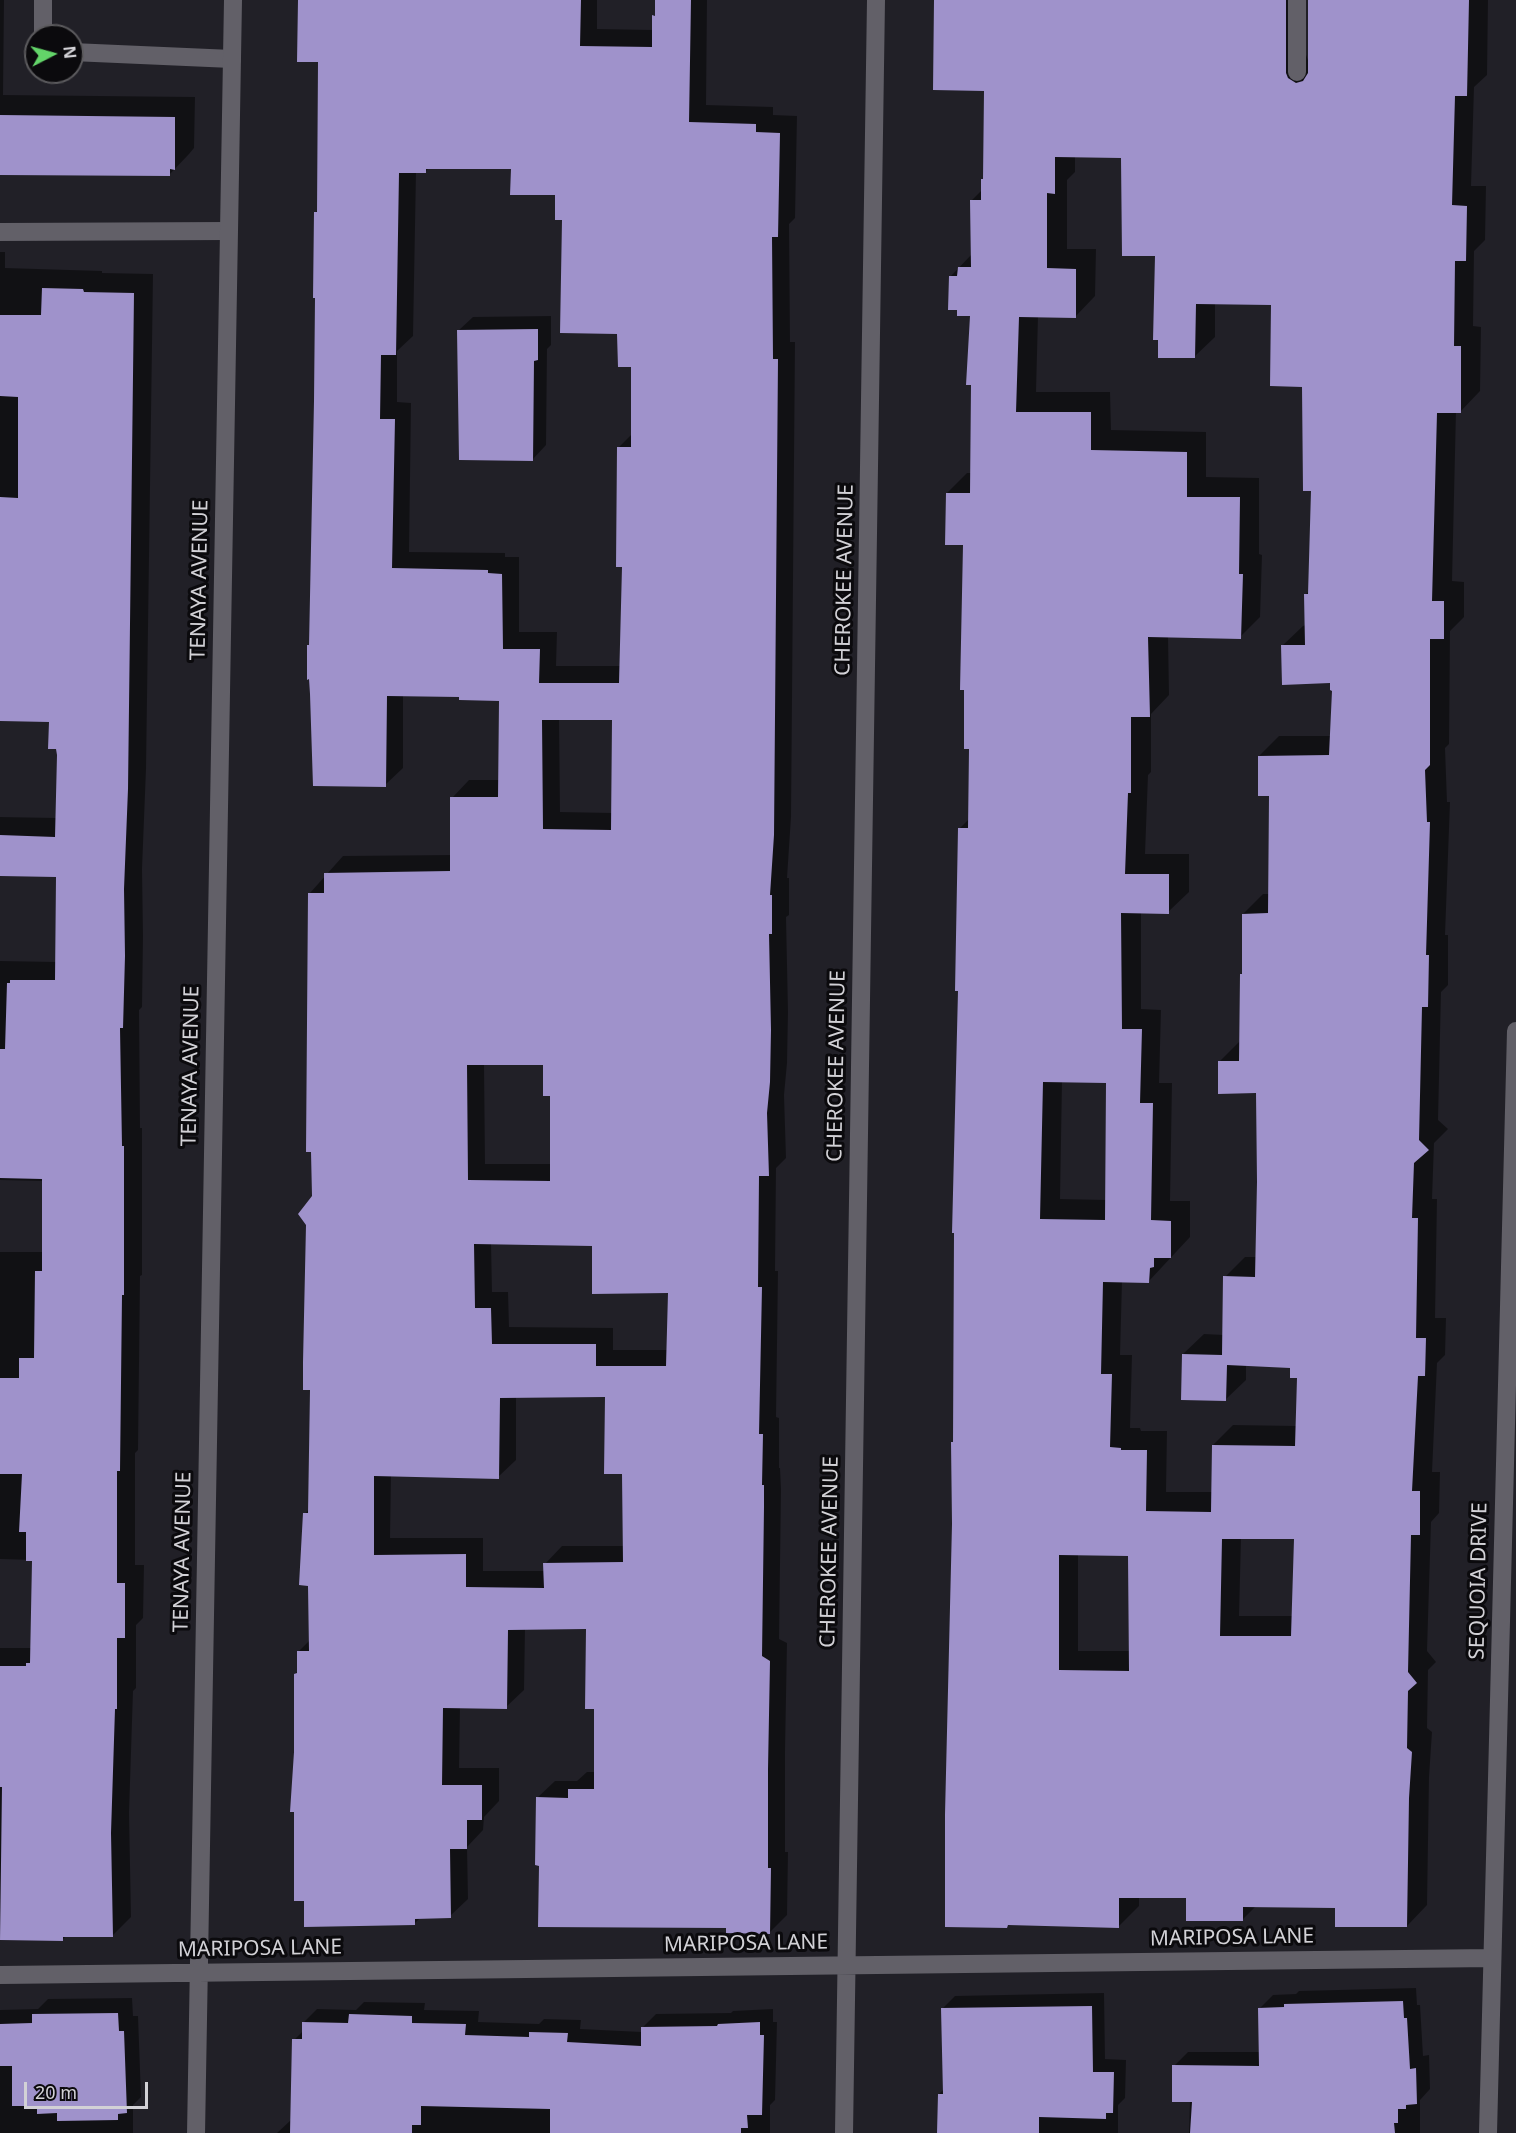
<!DOCTYPE html>
<style>
body{margin:0}
#map{position:relative;width:1516px;height:2133px;overflow:hidden;background:#212027;font-family:"Noto Sans",sans-serif}
canvas{display:block}
.north{position:absolute;left:24px;top:24px;width:60px;height:60px;box-sizing:border-box;background:#0b0a0d;border:2px solid #5b5a5d;border-radius:50%;rotate:84deg;font-size:16px;font-weight:700;line-height:24px;text-align:center;color:#d2d1d6}
.north::after{content:'';display:block;margin:auto;width:21px;height:27px;background:#63d469;clip-path:polygon(50% 0,100% 100%,50% 72%,0 100%)}
.scale{position:absolute;left:24px;top:2082px;width:124px;height:27px;box-sizing:border-box;border:3px solid #d2d1d6;border-top:0;padding-left:8px;font-size:18px;line-height:21px;white-space:nowrap;color:#d2d1d6;-webkit-text-stroke:4px #0b0a0d;paint-order:stroke}
</style>
<div id="map">
<canvas width="1516" height="2133"></canvas>
<div class="north">N</div>
<div class="scale">20 m</div>
</div>
<script>
const context = document.querySelector('canvas').getContext('2d');
context.lineJoin = 'round';
function fillPath(path, color) { context.fillStyle = color; context.fill(path, 'evenodd'); }
const toPath = rows => new Path2D(rows.map(r => 'M' + r).join(''));
function trace(path, color, width, dash) { context.strokeStyle = color; context.lineWidth = width; context.lineCap = dash ? 'butt' : 'round'; context.setLineDash(dash || []); context.stroke(path); }
function label(font, color, halo, rows, align = 'center') {
  context.font = font + ' "Noto Sans",sans-serif'; context.lineWidth = 6; context.setLineDash([]); context.textBaseline = 'middle'; context.strokeStyle = halo; context.fillStyle = color; for (const [text, x, y, turn = 0] of rows) {
    context.save(); context.translate(x, y); context.rotate((+turn || 0) * Math.PI / 180); context.textAlign = isNaN(turn) ? turn : align; if (halo) context.strokeText(text, 0, 0); context.fillText(text, 0, 0); context.restore();
  }
}
const shadow = toPath([
 [0,0,4,0,3,95,195,97,194,148,189,154,169,175,0,173],
 [300,0,597,0,597,29,654,30,657,0,707,0,706,105,773,107,773,115,797,116,795,218,789,224,790,342,795,342,791,817,787,878,789,878,789,915,786,917,788,1012,787,1063,784,1095,786,1158,776,1168,775,1271,778,1271,776,1417,779,1418,779,1468,780,1468,781,1489,779,1639,787,1643,785,1751,785,1852,788,1852,787,1915,770,1932,728,1927,540,1864,537,1798,555,1781,577,1781,587,1772,596,1772,596,1708,587,1628,525,1628,524,1690,506,1707,460,1706,459,1768,499,1768,499,1801,484,1817,483,1830,467,1847,468,1899,450,1916,421,1917,414,1924,295,1752,295,1674,298,1671,298,1652,310,1640,309,1584,305,1514,309,1509,313,1196,310,893,343,856,452,855,452,798,469,780,500,780,500,699,460,696,403,695,403,768,385,785,310,678,315,401,316,212,319,209,320,61],
 [430,167,512,168,556,194,564,218,632,366,632,434,618,448,624,565,621,666,556,666,557,632,519,632,519,557,505,557,505,553,409,552,411,403,397,402,397,351,413,336,416,172,425,172],
 [614,718,613,813,560,812,559,719],
 [484,1064,545,1064,551,1094,551,1164,485,1164],
 [491,1243,593,1245,669,1292,667,1350,613,1350,613,1328,509,1327,508,1292,492,1292],
 [607,1396,624,1472,624,1546,562,1546,545,1564,545,1571,483,1571,483,1538,390,1538,391,1475,498,1477,516,1460,516,1397],
 [935,0,1305,0,1305,52,1309,63,1310,0,1488,0,1487,75,1474,87,1471,186,1486,186,1485,240,1474,251,1473,326,1481,327,1480,391,1460,412,1456,411,1452,581,1464,582,1464,617,1450,631,1449,744,1445,748,1447,802,1450,802,1445,935,1448,935,1448,985,1441,992,1438,1120,1448,1129,1434,1143,1432,1199,1437,1199,1435,1318,1446,1318,1445,1355,1437,1363,1432,1472,1440,1472,1439,1513,1431,1522,1427,1651,1436,1662,1428,1670,1427,1728,1432,1732,1429,1777,1427,1905,1407,1926,1337,1907,1256,1906,1242,1920,1187,1896,1139,1897,1139,1906,1119,1926,1010,1923,1007,1926,954,1441,960,828,970,818,970,748,965,544,947,493,967,473,972,473,973,383,972,315,950,277,972,254,972,200,983,189,984,178,985,89],
 [1075,156,1123,156,1194,357,1215,337,1215,302,1273,303,1304,385,1312,490,1309,591,1306,594,1306,625,1303,626,1282,646,1332,682,1334,690,1332,736,1279,736,1259,756,1271,794,1270,894,1263,894,1243,914,1244,972,1241,974,1240,1041,1220,1061,1257,1092,1257,1257,1245,1257,1225,1277,1224,1335,1204,1334,1183,1354,1225,1400,1246,1380,1246,1364,1292,1366,1299,1376,1297,1426,1233,1425,1213,1445,1212,1492,1166,1492,1167,1431,1141,1431,1140,1428,1130,1428,1132,1355,1120,1355,1122,1281,1149,1281,1190,1237,1190,1201,1170,1201,1172,1083,1159,1083,1161,1010,1141,1009,1141,912,1168,912,1189,892,1189,854,1145,854,1148,775,1151,772,1151,714,1169,695,1168,636,1240,637,1260,617,1262,555,1259,554,1259,478,1206,477,1206,432,1111,430,1110,392,1036,392,1038,316,1075,317,1095,296,1096,249,1067,249,1067,180,1075,172],
 [1062,1081,1108,1082,1107,1200,1060,1199],
 [1241,1538,1295,1538,1293,1616,1239,1616],
 [1078,1553,1129,1554,1130,1651,1078,1651],
 [0,252,5,252,5,268,102,271,102,273,153,274,146,769,142,869,143,936,142,1007,139,1010,140,1128,142,1128,142,1275,140,1276,138,1450,135,1453,135,1565,144,1565,143,1618,136,1625,136,1688,133,1691,129,1813,131,1917,112,1936,66,1936,63,1939,0,1938,0,1648,32,1648,34,1560,0,1559,0,1252,43,1252,44,1181,0,1180,0,961,57,962,57,876,0,874,0,817,57,818,58,755,51,720,0,720],
 [551,316,551,345,547,349,546,445,533,459,459,330,473,317],
 [1416,1988,1417,2005,1420,2005,1423,2056,1429,2055,1430,2089,1420,2100,1420,2133,1189,2133,1190,2101,1174,2066,1188,2052,1261,2052,1259,2009,1273,1995,1296,1994,1299,1991],
 [1104,1993,1105,2059,1126,2060,1125,2098,1118,2105,1118,2133,938,2133,939,2094,944,2089,942,2009,955,1996],
 [132,1998,133,2016,138,2016,141,2097,133,2105,133,2133,0,2133,0,2010,38,2009,48,1999],
 [364,2002,425,2003,424,2010,479,2011,478,2022,539,2024,544,2019,581,2020,580,2029,642,2032,642,2028,656,2014,731,2013,733,2011,773,2009,773,2022,777,2022,775,2100,770,2105,770,2133,277,2133,291,2120,294,2040,304,2030,304,2022,317,2009,356,2010]
]);
const building = toPath([
 [298,0,581,0,580,46,652,47,652,15,655,16,655,0,691,0,689,122,756,124,756,132,780,133,778,237,772,237,773,359,778,359,774,835,770,895,772,895,772,934,769,934,771,1030,770,1082,767,1113,769,1176,759,1176,758,1287,762,1287,759,1434,763,1434,762,1485,764,1485,764,1507,762,1656,770,1661,768,1769,768,1868,771,1868,770,1934,726,1933,726,1928,538,1927,539,1866,535,1865,536,1797,568,1798,568,1789,594,1789,594,1709,585,1709,586,1629,508,1630,507,1709,443,1708,442,1785,482,1785,482,1820,467,1820,467,1849,450,1849,451,1918,415,1919,415,1925,304,1927,304,1901,294,1901,294,1812,290,1812,294,1752,294,1674,297,1673,297,1651,309,1651,308,1586,299,1585,303,1513,308,1513,310,1390,303,1390,303,1362,306,1225,298,1214,312,1196,311,1152,306,1152,308,893,324,893,324,873,450,871,450,797,498,797,499,701,459,700,459,697,387,696,386,787,313,786,310,694,309,679,307,680,307,645,309,645,314,401,315,298,313,298,314,212,317,212,318,62,297,62],
 [426,169,511,169,510,195,555,195,555,220,562,220,560,333,617,334,618,367,631,367,631,447,617,447,616,567,622,567,619,683,539,683,540,649,503,649,502,574,488,573,488,570,392,568,395,419,380,419,381,355,396,355,399,173,426,173],
 [542,720,612,720,611,830,543,829],
 [467,1065,543,1065,543,1096,550,1096,550,1181,468,1180],
 [474,1244,592,1246,592,1294,668,1293,666,1366,596,1366,596,1344,492,1344,491,1308,475,1308],
 [605,1397,604,1474,622,1474,623,1562,543,1563,544,1588,466,1587,466,1554,374,1555,374,1476,499,1479,500,1398],
 [934,0,1286,0,1286,73,1288,78,1296,83,1303,81,1308,73,1308,0,1469,0,1467,96,1455,96,1452,205,1467,206,1466,261,1455,261,1454,346,1461,346,1461,413,1437,413,1432,601,1444,601,1444,639,1430,639,1430,765,1425,770,1427,822,1430,822,1426,955,1429,955,1428,1007,1422,1007,1419,1140,1429,1150,1414,1163,1412,1218,1418,1218,1416,1338,1426,1338,1425,1376,1418,1376,1412,1491,1420,1491,1420,1535,1411,1535,1408,1672,1417,1683,1408,1691,1407,1748,1412,1752,1409,1798,1407,1927,1335,1927,1335,1908,1243,1907,1243,1921,1186,1921,1186,1898,1119,1898,1119,1928,1008,1925,1007,1928,945,1927,945,1814,952,1524,951,1442,953,1442,954,1233,952,1233,958,991,955,991,958,828,968,828,969,749,964,749,964,690,960,690,963,545,945,545,946,493,970,493,971,385,966,385,970,316,957,316,957,310,948,310,949,276,957,276,958,267,971,267,970,200,981,200,981,179,983,179,984,91,933,90],
 [1055,157,1121,158,1122,256,1155,256,1153,340,1158,340,1158,358,1195,358,1196,304,1271,305,1270,386,1302,387,1303,491,1311,491,1308,594,1304,594,1305,645,1281,645,1282,685,1330,683,1330,690,1332,691,1329,755,1258,756,1258,796,1269,796,1268,913,1242,914,1242,974,1240,974,1239,1061,1218,1061,1218,1094,1256,1093,1257,1182,1255,1277,1223,1276,1222,1355,1182,1354,1181,1400,1226,1401,1227,1365,1290,1368,1290,1378,1297,1378,1295,1446,1212,1445,1211,1512,1146,1511,1147,1450,1121,1450,1121,1448,1110,1447,1112,1374,1101,1374,1103,1282,1149,1283,1150,1268,1154,1267,1154,1258,1171,1258,1171,1221,1151,1220,1153,1103,1140,1103,1142,1029,1122,1029,1121,913,1169,914,1169,874,1125,874,1128,793,1131,793,1131,717,1150,717,1148,637,1241,639,1243,574,1239,574,1240,497,1187,497,1187,452,1091,450,1091,412,1016,412,1019,317,1076,318,1076,269,1047,268,1047,193,1055,194],
 [1043,1082,1106,1083,1105,1220,1040,1219],
 [1222,1539,1294,1539,1291,1636,1220,1636],
 [1059,1555,1128,1556,1129,1671,1059,1670],
 [0,115,175,117,175,170,170,169,170,176,0,175],
 [42,288,83,289,84,292,134,293,128,789,124,889,125,956,123,1028,120,1028,122,1146,124,1146,124,1295,122,1295,120,1471,117,1471,117,1583,125,1583,125,1638,117,1638,117,1709,115,1709,111,1833,113,1937,63,1937,63,1941,0,1940,2,1787,0,1787,0,1666,26,1666,26,1663,30,1663,32,1561,26,1561,26,1532,19,1532,22,1474,0,1474,0,1378,19,1378,19,1358,34,1358,35,1271,42,1271,42,1179,0,1178,0,1049,5,1049,7,983,10,983,10,980,55,980,56,877,0,876,0,835,55,837,57,755,56,749,48,749,49,722,0,721,0,497,18,498,18,397,0,396,0,315,41,315],
 [538,329,538,360,534,361,533,461,459,460,457,330],
 [1403,2001,1404,2018,1407,2018,1410,2069,1416,2068,1417,2104,1406,2105,1406,2109,1398,2109,1398,2123,1394,2123,1395,2133,1190,2133,1192,2102,1172,2102,1172,2065,1259,2066,1258,2008,1284,2007,1284,2004],
 [1092,2006,1093,2072,1114,2072,1113,2113,1106,2113,1106,2119,1039,2117,1039,2133,937,2133,938,2094,943,2094,941,2008],
 [118,2013,119,2031,124,2031,127,2113,118,2114,118,2120,57,2121,57,2113,37,2114,37,2106,12,2106,12,2066,0,2066,0,2024,32,2023,32,2014],
 [349,2014,412,2016,412,2023,466,2024,465,2035,529,2037,529,2032,568,2033,567,2042,641,2046,641,2027,717,2026,718,2024,760,2022,760,2035,764,2035,762,2115,747,2115,748,2128,741,2128,741,2133,550,2133,550,2109,421,2106,421,2125,412,2125,412,2133,290,2133,292,2039,302,2039,302,2022,348,2023]
]);
const service = toPath([
 [43,36,43,0],
 [72,52,232,59],
 [1297,72,1297,0],
 [0,232,228,231]
]);
const minor = toPath([
 [0,1975,1492,1958],
 [196,2133,233,0],
 [844,2133,876,0],
 [1488,2133,1516,1031]
]);
const streetNames = [
 ["TENAYA AVENUE",200,580,-89],
 ["CHEROKEE AVENUE",845,580,-89],
 ["TENAYA AVENUE",191,1066,-89],
 ["CHEROKEE AVENUE",837,1066,-89],
 ["TENAYA AVENUE",183,1552,-89],
 ["CHEROKEE AVENUE",830,1552,-89],
 ["SEQUOIA DRIVE",1479,1581,-89],
 ["MARIPOSA LANE",1232,1938,-1],
 ["MARIPOSA LANE",746,1944,-1],
 ["MARIPOSA LANE",260,1949,-1]
];
fillPath(shadow, '#0007');
fillPath(building, '#9f92cb');
trace(service, '#626068', 18);
trace(minor, '#626068', 18);
label('21px', '#d2d1d6', '#0b0a0d', streetNames);
</script>
